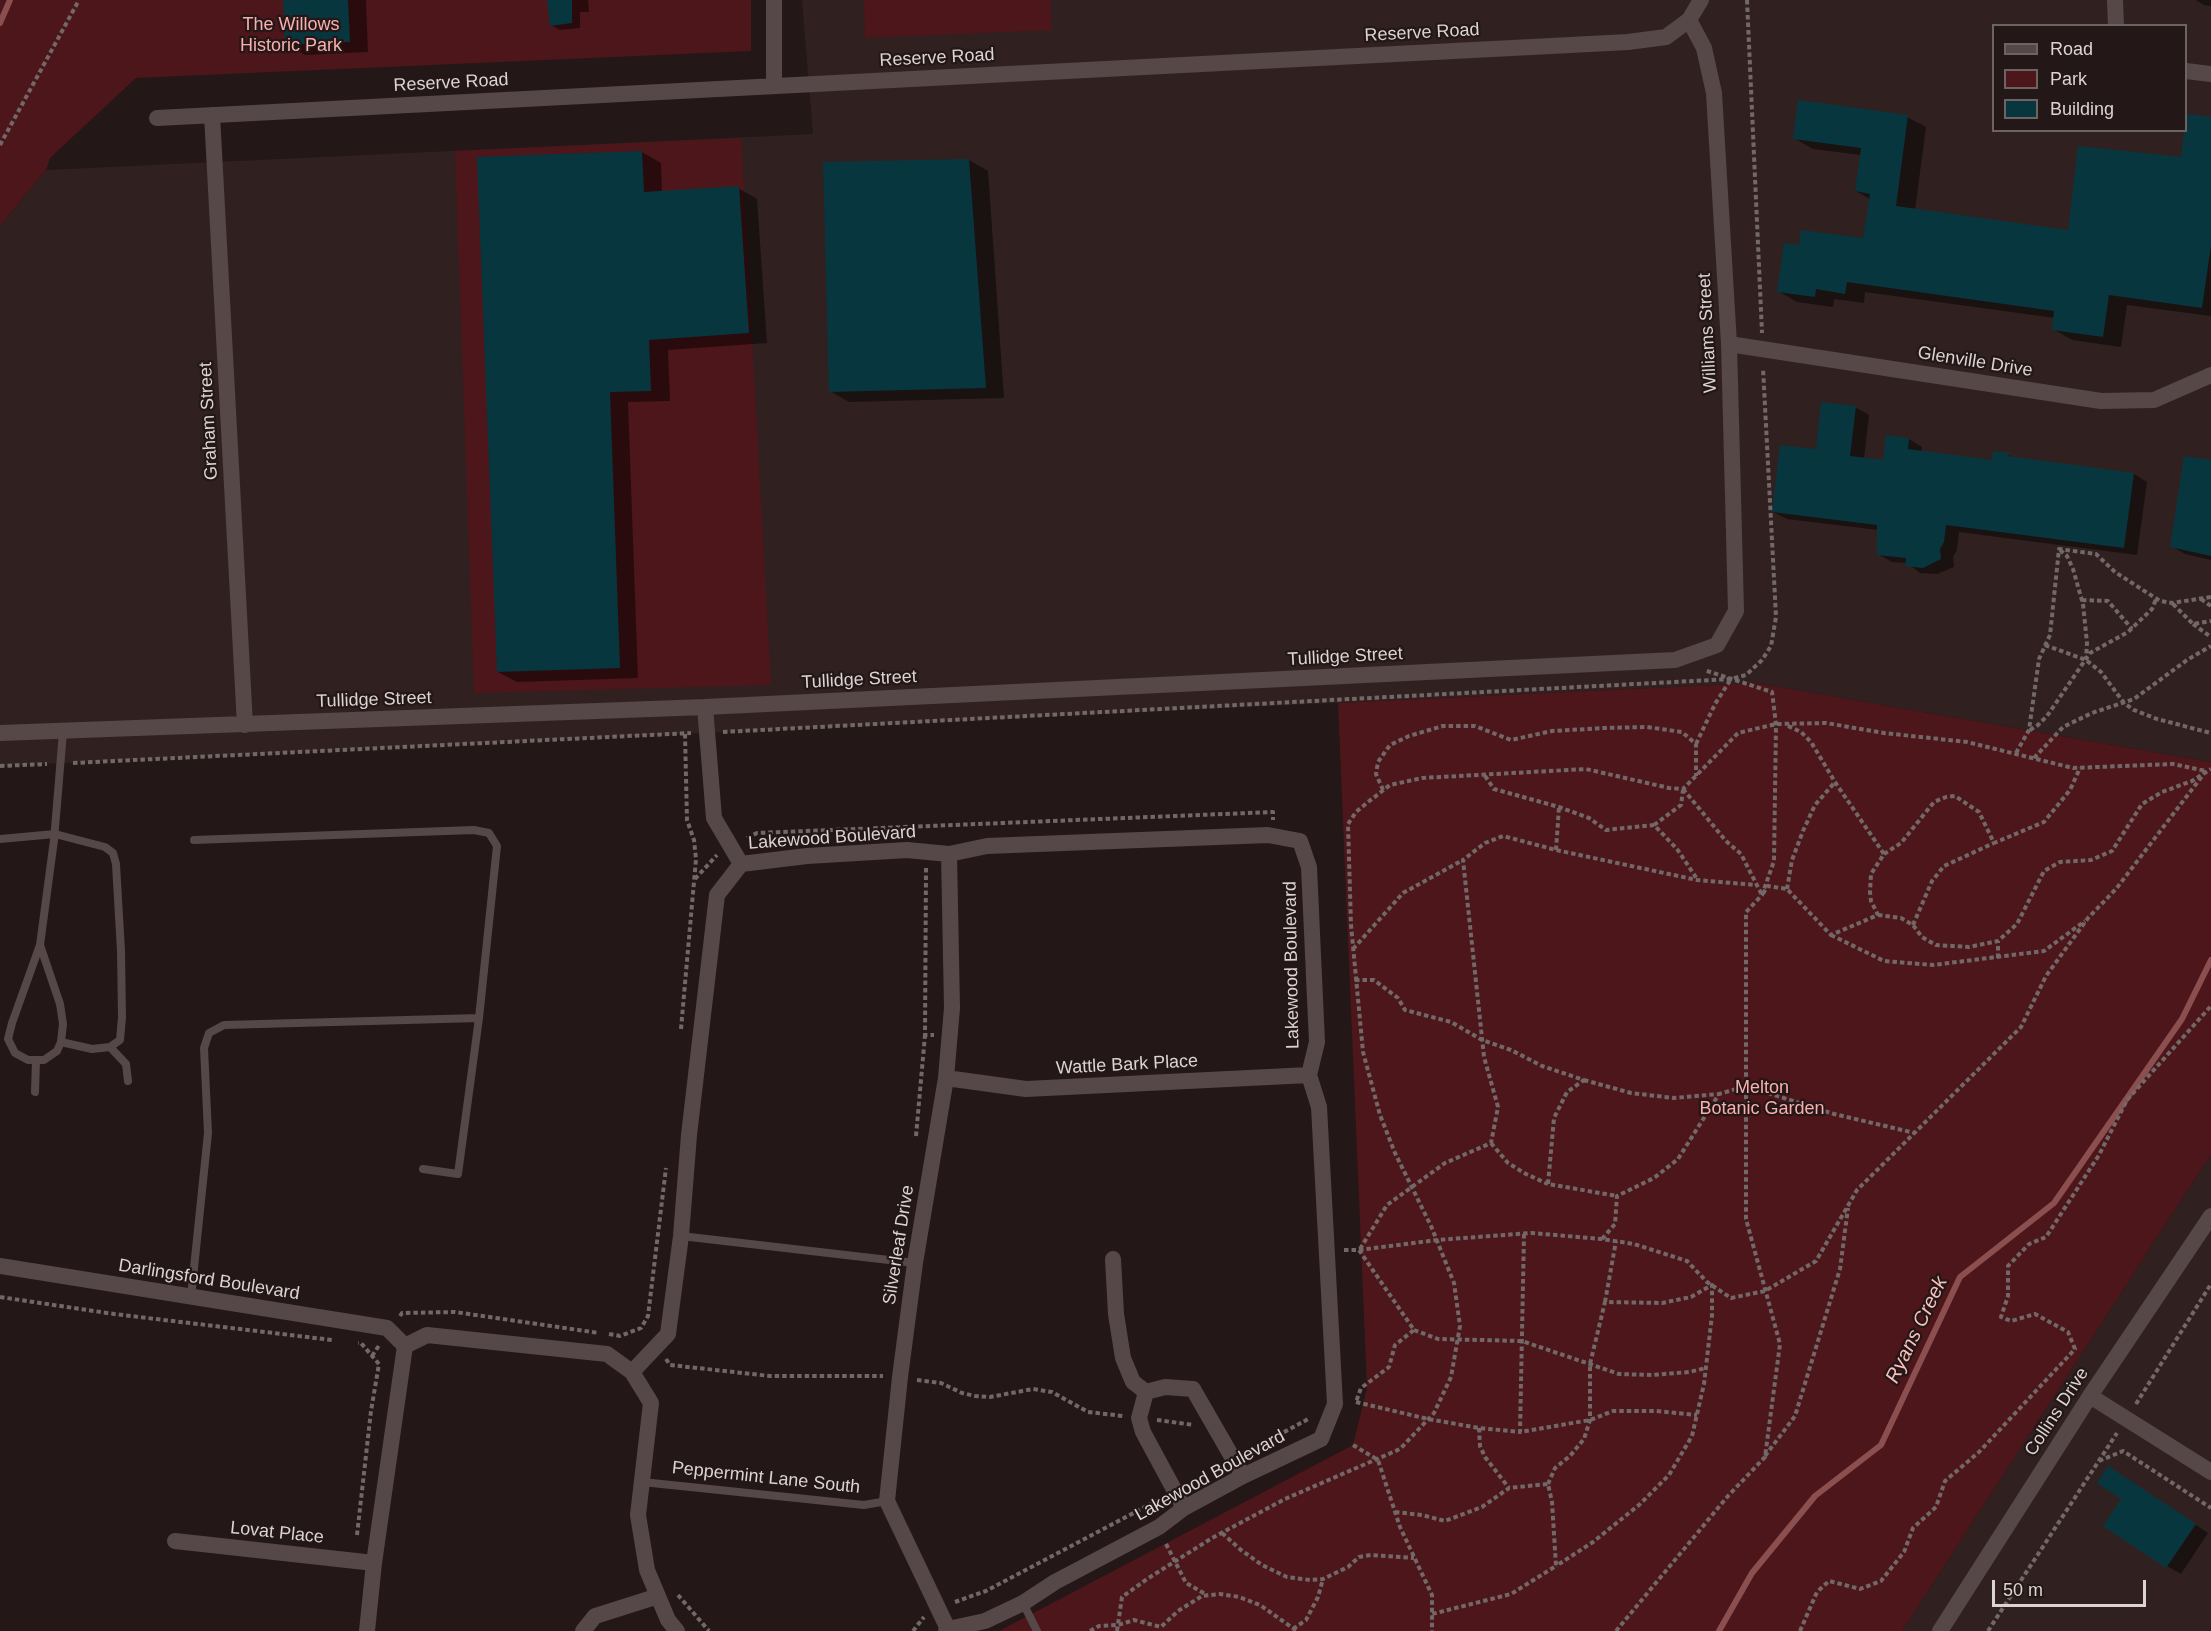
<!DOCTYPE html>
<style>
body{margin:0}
#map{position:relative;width:2211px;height:1631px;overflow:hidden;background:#231717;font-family:Helvetica,sans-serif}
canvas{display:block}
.legend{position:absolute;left:1992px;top:24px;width:195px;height:108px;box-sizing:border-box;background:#231717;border:2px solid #6d6362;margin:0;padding:8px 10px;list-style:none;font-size:18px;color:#dcd4d3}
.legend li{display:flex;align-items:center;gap:12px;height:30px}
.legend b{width:30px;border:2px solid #6d6362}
.scale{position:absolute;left:1992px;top:1580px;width:154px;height:27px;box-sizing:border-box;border:3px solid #dcd4d3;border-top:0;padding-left:8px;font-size:18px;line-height:21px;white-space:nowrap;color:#dcd4d3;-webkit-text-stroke:4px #231717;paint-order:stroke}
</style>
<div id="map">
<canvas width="2211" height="1631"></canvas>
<ul class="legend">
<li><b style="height:8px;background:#564848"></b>Road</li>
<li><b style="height:16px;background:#4d161a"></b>Park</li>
<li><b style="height:16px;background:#08363f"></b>Building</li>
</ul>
<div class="scale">50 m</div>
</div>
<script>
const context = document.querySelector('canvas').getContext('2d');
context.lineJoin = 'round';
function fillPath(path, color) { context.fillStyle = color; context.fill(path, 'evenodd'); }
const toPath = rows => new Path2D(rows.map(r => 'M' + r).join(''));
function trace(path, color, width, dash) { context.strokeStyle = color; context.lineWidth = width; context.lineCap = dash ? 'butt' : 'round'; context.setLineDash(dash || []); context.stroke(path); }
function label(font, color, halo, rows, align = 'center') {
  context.font = font + ' Helvetica,sans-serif'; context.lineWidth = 4.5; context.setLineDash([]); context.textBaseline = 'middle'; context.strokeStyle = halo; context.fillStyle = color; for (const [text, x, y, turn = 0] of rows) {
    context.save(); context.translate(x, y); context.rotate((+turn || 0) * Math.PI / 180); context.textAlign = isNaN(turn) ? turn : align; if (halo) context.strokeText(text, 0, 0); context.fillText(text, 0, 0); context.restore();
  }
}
const built = toPath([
 [802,0,2211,0,2211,762,1756,683,0,766,0,226,46,170,813,134],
 [1994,26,2186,26,2186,130,1994,130],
 [2211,1154,2211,1631,1902,1631]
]);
const green = toPath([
 [0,0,751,0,751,51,136,78,50,158,46,170,0,226],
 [864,0,1050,0,1052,30,865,38],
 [741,138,771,685,474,693,455,151],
 [1756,683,2211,762,2211,1154,1902,1631,999,1631,1353,1445,1367,1388,1338,703]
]);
const shadow = toPath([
 [284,0,366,0,368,52,305,55,286,44],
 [549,0,588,0,589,12,580,12,580,28,560,30,551,25],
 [2196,0,2211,0,2211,6,2204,5],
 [1907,117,1926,127,1915,210,2070,232,2182,159,2211,119,2211,316,2127,305,2121,347,2072,340,2053,329,2055,318,1865,292,1864,303,1834,299,1833,307,1797,302,1778,291,1800,247,1865,240,1870,199,1856,191,1861,155,1813,149,1794,138],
 [642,152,661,163,662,193,738,188,757,199,767,343,668,350,670,401,628,402,638,678,517,682,498,672],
 [969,160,988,171,1004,398,849,402,830,391,825,163],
 [1855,407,1869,415,1864,459,1884,461,1909,439,1922,447,1921,452,1993,462,2008,455,2014,458,2134,474,2147,482,2137,555,1959,532,1957,550,1953,557,1954,567,1937,574,1920,573,1907,563,1892,562,1878,554,1878,530,1787,519,1773,512,1817,451],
 [2211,461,2211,560,2185,554,2171,546],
 [2122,1476,2208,1533,2181,1574,2167,1566,2123,1499]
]);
const stream = toPath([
 [0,23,10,0],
 [1719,1631,1752,1573,1815,1496,1881,1445,1960,1277,2054,1203,2182,1019,2211,960]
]);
const building = toPath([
 [283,0,348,0,350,42,285,45],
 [547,0,572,0,572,23,550,26],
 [1798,100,1908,115,1896,206,2068,230,2078,146,2181,157,2186,114,2211,117,2211,245,2202,308,2109,295,2103,337,2052,330,2054,311,1847,282,1845,294,1816,289,1815,297,1777,292,1784,243,1799,245,1801,230,1863,238,1870,194,1855,191,1861,148,1793,139],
 [642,151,644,192,739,186,749,333,649,340,651,391,610,392,620,668,497,672,477,157],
 [969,159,986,388,829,392,823,162],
 [1821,402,1856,406,1850,456,1883,460,1886,435,1909,438,1908,449,1992,460,1993,451,2009,453,2008,456,2134,473,2124,548,1946,525,1944,542,1940,549,1941,559,1923,568,1905,566,1906,558,1877,555,1877,525,1772,512,1780,445,1816,449],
 [2184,456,2211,460,2211,556,2170,547],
 [2108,1466,2196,1524,2166,1568,2103,1526,2121,1499,2097,1483]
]);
const path = toPath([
 [1747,0,1762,333],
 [0,145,79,0],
 [2060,550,2067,556,2073,569,2083,604,2087,643,2086,659],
 [2201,599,2211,606],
 [2082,600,2108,601,2132,629],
 [2173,604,2193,624,2211,621],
 [2193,624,2211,637],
 [2045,645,2086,660,2101,672,2124,703,2134,710,2157,719,2211,733],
 [2030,730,2038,725,2047,716,2090,653,2128,632,2152,609,2156,599],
 [723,732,1731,679,1746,675,1762,660,1771,646,1776,617,1763,368],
 [1696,744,1715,704,1731,679],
 [2016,753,2029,730,2039,659,2050,635,2059,549,2096,554,2115,572,2160,601,2172,603,2211,597],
 [2034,758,2063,727,2092,713,2134,699,2187,660,2211,646],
 [73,763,691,733],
 [0,766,47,764],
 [1485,776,1494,789,1559,807,1589,818,1606,830,1654,825,1677,849,1697,879],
 [1683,789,1726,841,1741,854,1762,895,1768,886,1787,889,1831,935,1878,915,1871,901,1870,892,1871,874,1884,854,1835,782,1811,742,1801,732,1786,725],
 [1383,790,1376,774,1378,762,1390,745,1409,736,1443,726,1475,726,1511,740,1552,731,1604,728,1647,727,1682,732,1696,744,1696,776],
 [1654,825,1681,805,1683,790],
 [747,838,757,833,1273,812,1273,820],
 [1556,850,1559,807],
 [1884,854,1901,843,1934,802,1946,797,1955,796,1979,812,1994,843,2044,822,2070,790,2080,768],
 [926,868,925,1035,934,1035],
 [695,879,717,855],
 [1787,889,1792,860,1803,831,1815,805,1835,782],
 [1878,915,1901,918,1913,925,1922,937,1936,945,1969,947,1998,941,2017,924,2044,871,2060,862,2091,860,2112,851,2142,804,2162,792,2192,781,2211,769],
 [1913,925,1932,881,1944,866,1994,843],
 [1831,935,1884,961,1933,965,2044,951,2085,921],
 [1353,949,1403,893,1463,860],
 [1998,958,1998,941],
 [1355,980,1374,980,1398,998,1405,1010,1451,1022,1482,1040,1511,1050,1542,1066,1584,1080,1567,1092,1554,1118,1548,1184,1617,1196],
 [681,1029,696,859,694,840,687,820,685,734],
 [1584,1080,1631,1093,1674,1098,1719,1094],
 [916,1136,925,1035],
 [1491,1143,1508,1163,1526,1174,1548,1184],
 [1524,1234,1520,1432,1590,1420,1613,1411,1656,1411,1697,1415],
 [1602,1239,1615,1224,1617,1196,1654,1178,1678,1159,1719,1094,1746,1086,1834,1114,1915,1133],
 [1360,1249,1387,1205,1445,1163,1491,1143,1498,1107,1484,1057,1463,860,1485,843,1503,836,1556,850,1697,880,1757,885],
 [1344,1250,1359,1250,1414,1330,1395,1345,1389,1367,1361,1388,1356,1402],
 [1359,1250,1437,1240,1531,1233,1602,1239,1634,1244,1687,1261,1707,1282,1731,1298,1765,1291,1816,1261,1857,1190,2021,1027,2046,976,2088,918,2116,889,2206,771],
 [0,1297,114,1314,332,1340],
 [1605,1302,1616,1241],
 [400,1316,402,1313,455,1312,599,1333],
 [1414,1330,1438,1339,1522,1341,1619,1374,1652,1375,1689,1372,1706,1368],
 [609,1334,620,1336,641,1328,648,1316,666,1168],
 [372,1356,380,1344],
 [666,1359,670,1365,770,1376,883,1376],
 [917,1380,941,1383,962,1393,975,1396,990,1397,1033,1389,1052,1392,1088,1412,1123,1416],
 [1356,1402,1428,1419,1479,1428,1520,1432],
 [2136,1404,2211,1284],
 [1157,1420,1194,1425],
 [1479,1428,1480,1446,1485,1457,1509,1488],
 [1353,1445,1378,1460,1400,1527,1432,1595,1432,1631],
 [1251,1450,1310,1418],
 [1765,1456,1795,1416,1840,1269,1848,1208],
 [2099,1461,2123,1451,2211,1508],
 [1548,1484,1555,1468,1570,1456,1584,1439,1590,1420,1590,1364,1605,1302,1662,1303,1691,1297,1712,1285,1712,1315,1704,1384,1692,1436,1669,1475,1639,1505,1593,1542,1556,1566],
 [1395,1512,1422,1515,1445,1521,1482,1507,1509,1488,1548,1484,1552,1502,1556,1566,1511,1594,1432,1614],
 [1222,1533,1241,1550,1262,1565,1287,1577,1310,1580,1323,1579,1348,1567,1359,1557,1371,1555,1414,1558],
 [357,1535,371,1411,379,1364,361,1343,358,1343],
 [1166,1544,1186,1583,1207,1595],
 [678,1595,709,1631],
 [955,1602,986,1591,1160,1499],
 [1293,1629,1306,1620,1318,1597,1323,1579],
 [913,1631,924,1617],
 [1090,1631,1099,1626,1118,1625,1134,1620,1161,1627,1178,1611,1202,1596,1220,1594,1239,1597,1260,1605,1297,1631],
 [1117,1631,1122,1597,1147,1579,1212,1538,1285,1499,1400,1449,1434,1413,1451,1377,1460,1326,1454,1283,1431,1226,1395,1153,1380,1115,1363,1052,1351,925,1348,824,1356,812,1368,802,1390,785,1422,778,1586,769,1669,788,1683,789,1738,733,1776,724,1826,723,1884,733,1967,742,2073,768,2173,764,2206,771],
 [1616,1631,1728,1496,1765,1457,1780,1344,1746,1219,1746,912,1762,895,1774,861,1776,724,1772,692,1704,670],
 [1800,1631,1817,1592,1829,1581,1860,1589,1881,1581,1904,1552,1913,1528,1936,1507,1945,1481,1979,1452,2075,1349,2068,1332,2035,1314,2011,1321,2001,1317,2008,1296,2008,1266,2029,1244,2046,1237,2099,1155,2127,1100,2211,1006],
 [1988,1631,2117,1433]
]);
const service = toPath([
 [0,839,55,834,105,847,113,853,116,864,121,951,122,1017,120,1040,110,1047,92,1049,61,1042],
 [40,945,60,1004,63,1024,61,1042,57,1051,44,1060,28,1060,15,1053,8,1039,12,1023,40,945,54,840,63,732],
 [110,1047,126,1064,128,1081],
 [35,1092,36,1060],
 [423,1169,458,1174,479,1018],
 [681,1236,915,1263],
 [191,1297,208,1133,204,1048,209,1033,224,1025,479,1018,497,846,489,833,474,830,194,840],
 [642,1482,864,1505,887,1501],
 [1023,1603,1037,1631]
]);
const minor = toPath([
 [774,0,774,86],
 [2115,0,2116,26],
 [2186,71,2211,74],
 [212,115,245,725],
 [157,118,1628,42,1666,37,1689,20,1701,0],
 [1729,344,2101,401,2154,400,2211,375],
 [705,707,714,818,741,864],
 [0,733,705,707,1675,660,1717,645,1736,611,1729,344,1714,93,1704,48,1689,20],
 [946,1078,1026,1089,1309,1075],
 [1113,1259,1116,1314,1123,1358,1133,1382,1146,1392],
 [0,1266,387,1328,405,1346,427,1335,607,1354,632,1372,651,1403,638,1515,647,1570,668,1620,677,1631],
 [632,1372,668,1334,681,1236,689,1135,717,895,741,864,807,856,907,850,949,854,987,846,1268,835,1300,841,1309,867,1317,1042,1309,1075,1319,1107,1335,1404,1321,1439,1243,1476,1184,1508,1159,1527,1055,1582,1023,1603,985,1621,948,1629,946,1631],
 [2090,1396,2211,1472],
 [1184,1508,1143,1432,1139,1418,1146,1392,1165,1387,1193,1389,1243,1476],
 [175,1541,374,1563],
 [948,1629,887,1501,900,1377,915,1263,946,1078,952,1008,949,854],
 [367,1631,374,1563,405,1346],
 [583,1631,595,1616,658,1596],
 [1940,1631,2090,1396,2211,1216]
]);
const parkNames = [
 ["The Willows",291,25],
 ["Historic Park",291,46],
 ["Melton",1762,1088],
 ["Botanic Garden",1762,1109]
];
const streetNames = [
 ["Reserve Road",1422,33,-3],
 ["Reserve Road",937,58,-3],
 ["Reserve Road",451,83,-3],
 ["Williams Street",1708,333,-93],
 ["Glenville Drive",1975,362,9],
 ["Graham Street",209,421,-93],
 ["Tullidge Street",1345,657,-3],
 ["Tullidge Street",859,680,-3],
 ["Tullidge Street",374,700,-2],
 ["Lakewood Boulevard",832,838,-4],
 ["Lakewood Boulevard",1292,965,-91],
 ["Wattle Bark Place",1127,1065,-3],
 ["Silverleaf Drive",899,1245,-81],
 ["Darlingsford Boulevard",209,1280,9],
 ["Collins Drive",2057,1412,-57],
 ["Lakewood Boulevard",1210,1476,-29],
 ["Peppermint Lane South",766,1478,6],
 ["Lovat Place",277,1533,6]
];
const waterNames = [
 ["Ryans Creek",1917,1330,-64]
];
fillPath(built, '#312020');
fillPath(green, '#4d161a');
fillPath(shadow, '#0007');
trace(stream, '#8c4f4f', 6);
fillPath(building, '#08363f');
trace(path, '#726868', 4, [4.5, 3]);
trace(service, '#564848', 8);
trace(minor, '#564848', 16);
label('18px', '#faaead', '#231717', parkNames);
label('18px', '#dcd4d3', '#231717', streetNames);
label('italic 20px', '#f9bfbd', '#231717', waterNames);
</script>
